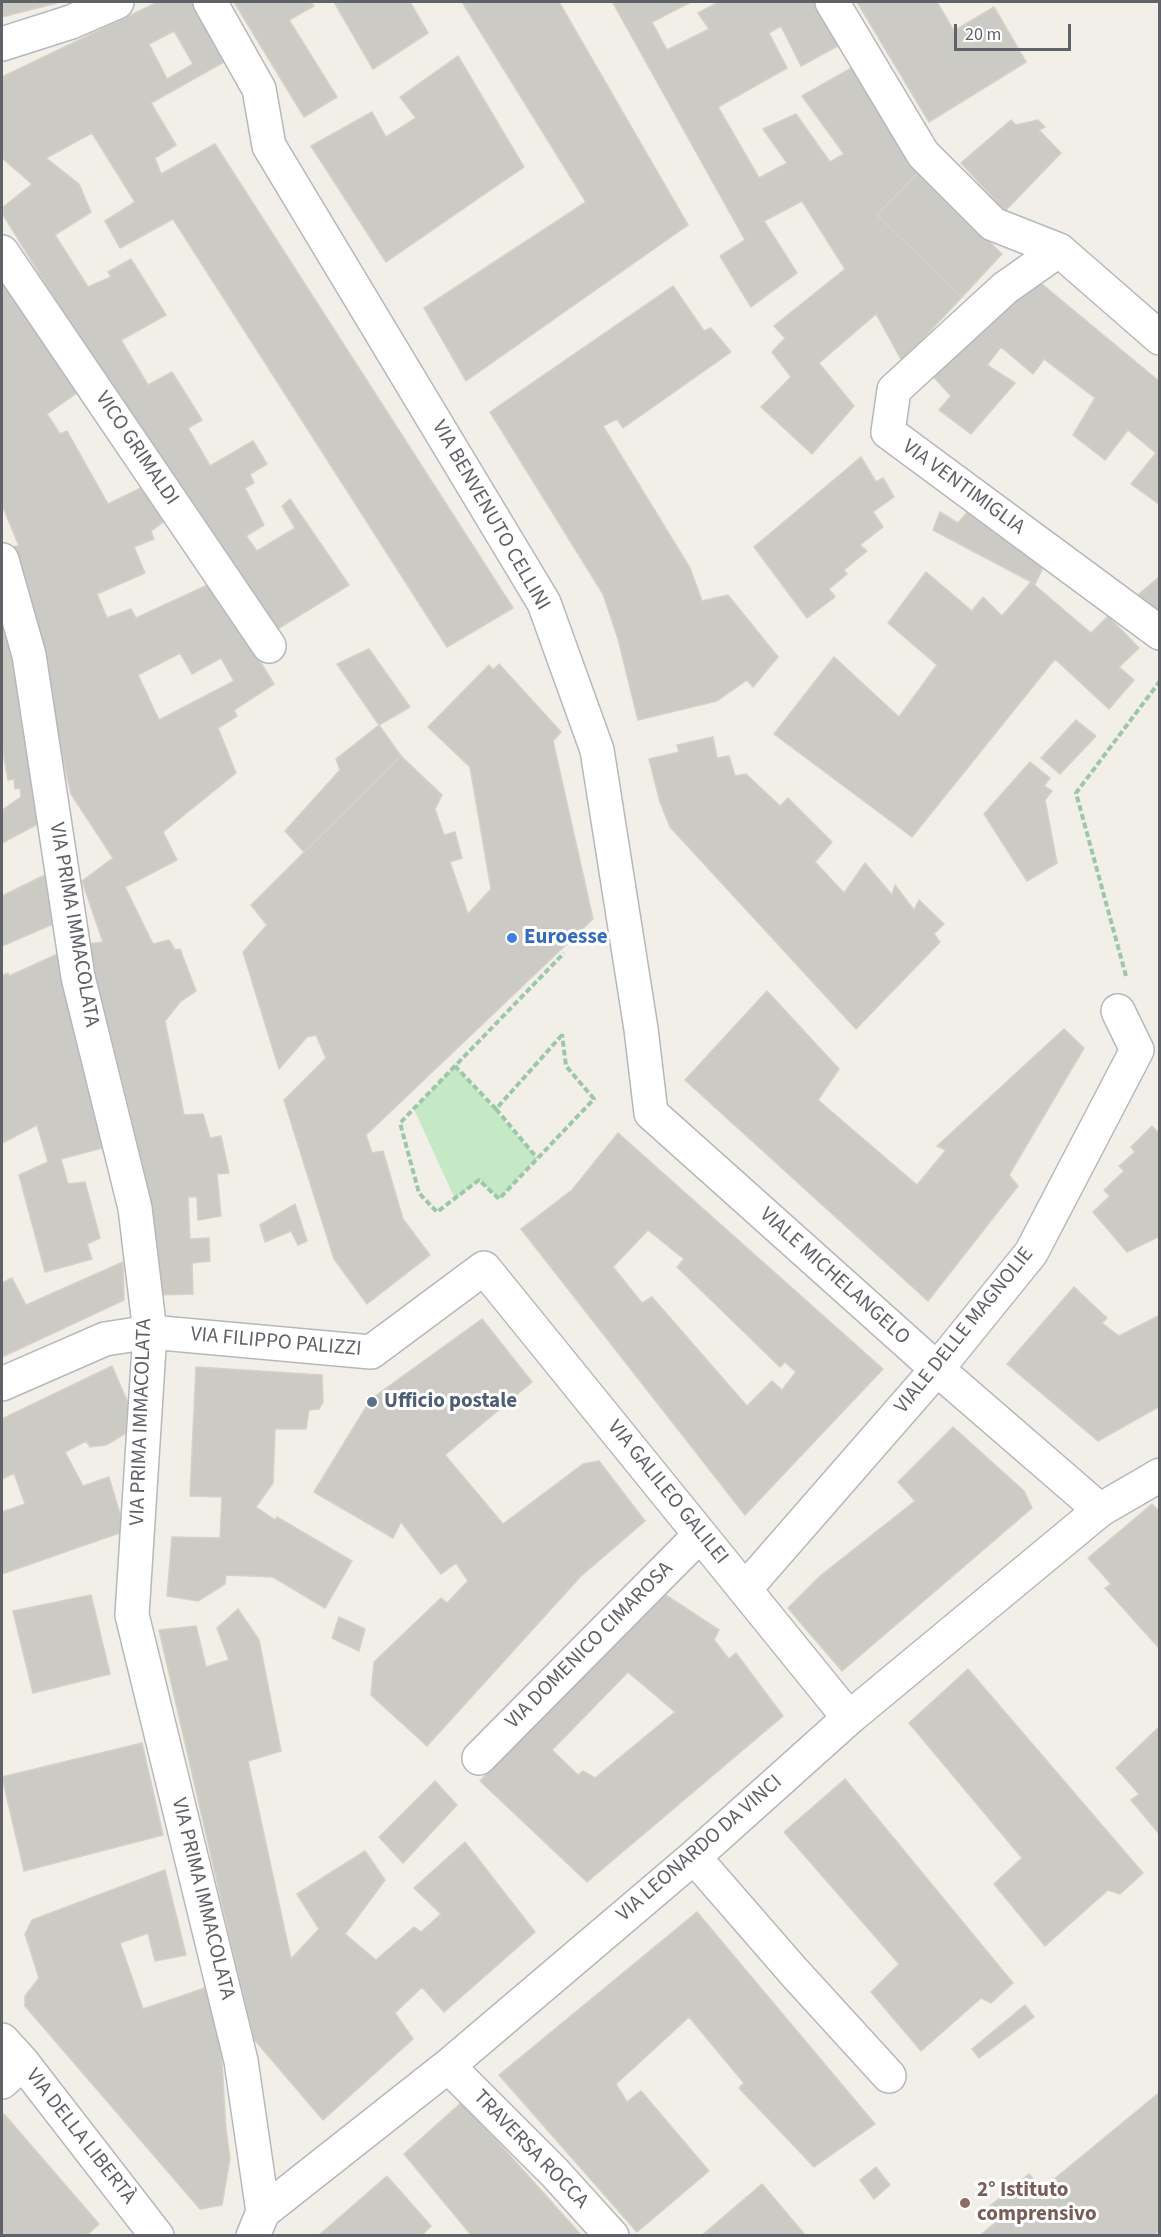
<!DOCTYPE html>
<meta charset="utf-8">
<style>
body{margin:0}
#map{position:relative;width:1161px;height:2237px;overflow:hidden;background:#f1efe8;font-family:"Source Sans 3",sans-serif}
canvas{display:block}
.frame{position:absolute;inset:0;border:3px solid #5f6368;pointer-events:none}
.scale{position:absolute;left:954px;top:24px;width:117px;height:27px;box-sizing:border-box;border:3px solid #5f6368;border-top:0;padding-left:8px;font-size:18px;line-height:21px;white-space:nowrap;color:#5f6368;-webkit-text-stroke:4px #fff;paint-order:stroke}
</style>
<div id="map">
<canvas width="1161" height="2237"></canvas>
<div class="frame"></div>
<div class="scale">20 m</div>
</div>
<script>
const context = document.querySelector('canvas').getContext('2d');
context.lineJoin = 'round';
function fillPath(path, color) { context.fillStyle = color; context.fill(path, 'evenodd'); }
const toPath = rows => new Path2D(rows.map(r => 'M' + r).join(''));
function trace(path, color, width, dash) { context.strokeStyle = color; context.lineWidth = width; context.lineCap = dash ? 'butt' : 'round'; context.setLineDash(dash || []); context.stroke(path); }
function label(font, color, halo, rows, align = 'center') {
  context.font = font + ' "Source Sans 3",sans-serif'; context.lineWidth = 6; context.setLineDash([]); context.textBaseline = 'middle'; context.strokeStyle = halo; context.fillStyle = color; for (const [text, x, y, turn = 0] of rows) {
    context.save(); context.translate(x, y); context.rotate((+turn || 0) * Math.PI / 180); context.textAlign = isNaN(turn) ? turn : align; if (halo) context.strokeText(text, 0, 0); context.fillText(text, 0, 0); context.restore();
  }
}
const green = toPath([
 [455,1066,537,1158,499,1199,479,1180,455,1199,414,1109]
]);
const building = toPath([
 [2,2,56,2,57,3,2,17,2,2],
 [158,2,200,2,231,58,151,103,176,145,155,158,161,174,215,144,513,608,447,647,173,219,120,248,105,221,135,202,92,133,46,158,79,184,91,212,55,235,88,287,111,277,108,272,131,259,166,315,121,340,148,385,172,372,202,420,188,428,210,466,253,441,267,464,250,474,254,483,245,488,264,525,246,536,257,551,295,528,282,506,290,499,349,585,271,633,134,427,2,213,2,208,32,184,2,158,2,77,158,2],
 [174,31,193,64,167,79,149,44,174,31],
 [234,2,311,2,314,6,289,20,337,97,304,117,234,2],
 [334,2,410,2,428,33,373,69,334,2],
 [462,2,559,2,688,225,466,381,424,308,586,202,462,2],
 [616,2,691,2,652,22,667,50,709,29,698,13,719,2,822,2,845,42,801,66,781,26,769,33,787,68,718,107,759,178,787,163,763,129,796,114,830,162,844,154,802,96,855,66,872,99,918,173,877,215,962,297,902,361,876,314,819,363,854,406,812,454,761,407,791,377,772,352,785,338,774,326,845,269,802,201,764,221,797,273,751,307,720,256,745,240,613,3,616,2],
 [857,2,937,2,954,31,994,7,1026,62,929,122,857,2],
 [458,56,524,167,386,262,311,146,372,112,386,137,416,118,400,97,458,56],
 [1011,120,1016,125,1038,120,1045,127,1039,130,1061,153,1005,211,961,163,1011,120],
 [918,173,1002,254,962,297,877,215,918,173],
 [2,251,84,388,47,414,60,434,67,431,108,504,147,485,166,520,151,531,154,539,134,547,145,573,97,594,107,618,131,609,136,618,212,583,274,684,234,710,237,716,218,728,236,773,163,832,177,860,125,887,153,944,169,940,175,950,180,949,196,991,180,1002,165,1021,184,1115,203,1114,210,1138,221,1136,229,1173,217,1174,221,1216,198,1220,197,1197,188,1197,190,1239,209,1238,210,1261,192,1263,193,1294,158,1295,150,1201,126,1096,87,944,103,942,82,881,113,858,71,794,39,653,9,547,19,546,2,505,2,251],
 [180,653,192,674,221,658,234,681,159,720,138,675,180,653],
 [1031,275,1160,382,1160,505,1131,484,1156,453,1128,430,1105,460,1073,435,1095,398,1044,359,1033,374,1001,347,987,365,1015,383,971,434,939,410,951,396,928,371,1031,275],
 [673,286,704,331,711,328,731,352,623,428,617,419,603,426,690,568,702,601,728,595,778,657,753,687,747,680,717,701,638,720,618,639,603,594,490,412,673,286],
 [861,457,876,482,883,478,894,497,873,512,883,527,860,545,867,551,844,570,847,574,829,589,835,597,807,618,754,547,861,457],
 [971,508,1050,554,1035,584,933,530,940,512,958,523,971,508],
 [926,572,972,611,983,597,1002,616,1031,582,1091,633,1108,616,1139,648,1119,667,1134,680,1109,709,1055,659,912,837,774,734,834,657,899,717,937,665,888,623,926,572],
 [1160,576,1160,621,1132,600,1160,576],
 [2,592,49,818,2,843,2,810,21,797,20,788,15,789,14,779,8,780,2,747,2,592],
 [369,649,410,707,379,725,337,664,369,649],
 [499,664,561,732,553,741,593,919,366,1135,372,1153,383,1151,403,1219,430,1255,367,1304,334,1259,284,1100,326,1058,316,1035,307,1037,279,1069,243,952,267,925,251,905,401,756,442,795,435,809,444,835,455,832,462,858,450,862,468,914,491,889,470,767,428,727,489,665,493,670,499,664],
 [1076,720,1096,736,1060,774,1041,758,1076,720],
 [379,725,401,756,304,852,285,831,340,770,336,759,379,725],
 [713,737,717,758,729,756,735,776,746,774,780,806,788,798,832,842,815,862,844,893,865,863,892,895,895,885,914,910,919,900,944,924,934,934,940,942,856,1029,670,827,660,802,649,759,679,752,677,745,713,737],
 [1030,762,1050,778,1044,786,1052,791,1045,800,1057,863,1027,881,984,814,1030,762],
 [53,871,53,924,2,946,2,896,53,871],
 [62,952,106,1147,61,1159,68,1184,85,1182,100,1238,87,1244,92,1259,45,1272,19,1175,48,1162,37,1125,2,1143,2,976,8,973,9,976,62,952],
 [767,991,839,1069,818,1100,917,1185,946,1150,937,1146,1064,1029,1084,1048,1009,1175,1018,1186,928,1301,685,1080,767,991],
 [1152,1126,1160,1134,1160,1236,1127,1252,1093,1212,1110,1196,1104,1190,1124,1171,1119,1166,1135,1152,1131,1147,1152,1126],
 [618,1133,883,1369,745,1515,521,1229,572,1190,618,1133],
 [648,1230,684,1259,677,1267,780,1367,785,1362,796,1372,782,1390,772,1381,747,1406,652,1297,642,1303,613,1267,648,1230],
 [295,1204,307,1241,298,1245,291,1231,265,1242,260,1225,295,1204],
 [123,1262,124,1300,2,1357,2,1283,12,1278,26,1305,123,1262],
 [1074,1287,1107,1318,1102,1323,1119,1336,1160,1315,1160,1406,1098,1441,1007,1364,1074,1287],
 [482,1319,532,1382,445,1455,503,1524,583,1464,599,1461,645,1521,581,1576,427,1746,371,1695,374,1662,441,1598,447,1603,468,1581,456,1563,441,1574,401,1522,393,1538,314,1492,371,1399,482,1319],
 [112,1366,138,1426,106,1445,90,1447,86,1441,65,1452,83,1486,109,1477,125,1531,2,1574,2,1512,25,1504,14,1473,2,1479,2,1419,112,1366],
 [196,1367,322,1375,323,1402,319,1409,309,1410,306,1429,275,1429,273,1483,256,1507,275,1520,277,1517,352,1561,325,1608,273,1577,226,1575,225,1584,198,1601,167,1596,172,1537,220,1538,222,1497,190,1496,196,1367],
 [953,1427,1024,1491,1032,1508,842,1671,788,1608,820,1576,915,1501,898,1482,953,1427],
 [1152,1504,1160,1512,1158,1647,1105,1588,1111,1584,1088,1558,1152,1504],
 [655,1588,719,1630,714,1640,729,1659,736,1653,783,1716,587,1882,480,1781,655,1588],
 [628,1672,675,1712,595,1778,583,1771,578,1775,552,1750,628,1672],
 [91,1595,110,1674,33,1693,13,1611,91,1595],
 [238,1609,259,1640,281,1751,248,1761,291,1959,319,1929,297,1894,365,1851,385,1880,345,1934,376,1960,414,1927,421,1932,441,1914,414,1888,465,1842,535,1932,444,2012,422,1987,395,2013,413,2039,323,2120,253,2038,159,1630,196,1626,206,1667,229,1660,217,1628,238,1609],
 [339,1617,365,1629,359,1651,332,1638,339,1617],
 [968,1669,1143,1873,1120,1894,1108,1890,1045,1946,994,1884,1022,1858,909,1723,968,1669],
 [1160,1726,1160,1835,1131,1800,1139,1794,1116,1768,1160,1726],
 [142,1743,163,1835,24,1871,2,1777,142,1743],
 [845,1779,1013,1983,991,2003,981,1998,921,2051,871,1992,899,1964,784,1832,845,1779],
 [435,1781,457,1805,403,1863,379,1837,435,1781],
 [165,1870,186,1955,155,1961,148,1933,120,1943,143,2009,214,1985,222,2062,226,2130,230,2158,222,2205,200,2209,25,2006,25,1996,39,1978,25,1934,32,1920,165,1870],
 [697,1912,875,2124,814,2167,739,2088,744,2083,689,2017,616,2084,627,2102,641,2091,709,2171,637,2232,499,2075,697,1912],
 [1025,2005,1034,2017,979,2058,972,2049,1025,2005],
 [1160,2092,1160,2230,1153,2236,979,2236,995,2223,985,2210,1029,2174,1042,2189,1160,2092],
 [462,2102,582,2236,472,2236,404,2154,462,2102],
 [4,2114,99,2224,86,2236,2,2236,2,2116,4,2114],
 [876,2167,890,2185,874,2199,860,2180,876,2167],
 [387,2176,431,2226,421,2236,318,2236,387,2176],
 [762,2184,806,2236,701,2236,762,2184]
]);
const path = toPath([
 [1126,976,1076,793,1160,681],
 [562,1035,496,1109,455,1066,564,953],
 [455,1066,400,1123,419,1193,437,1212,479,1180,499,1199,594,1099,566,1066,562,1034],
 [496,1109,537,1158]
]);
const minor = toPath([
 [210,2,259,89,269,146,544,603,597,750,641,1029,651,1113,937,1369,1100,1510],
 [832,2,923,154,993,224,1059,250,1160,338],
 [2,44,71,22,117,2],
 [1059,250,1005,288,894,390,888,432,1160,633],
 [2,252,269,646],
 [2,560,29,655,78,977,135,1208,150,1332,132,1615,241,2061,263,2212],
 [2,1384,105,1339,150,1332,371,1352,484,1268,849,1718],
 [746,1588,937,1369,1031,1253,1137,1050,1118,1011],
 [479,1758,700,1535],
 [694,1857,794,1972,889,2076],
 [448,2066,555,2173,612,2236],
 [2,2082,23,2063],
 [253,2236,263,2212,448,2066,694,1857,849,1718,1100,1510,1160,1475]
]);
const tertiary = toPath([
 [2,2040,23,2063,157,2236]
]);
const markers = [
 [512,938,6,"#3f7fe0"],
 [372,1402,6,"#5c6f8a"],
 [965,2203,6,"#8d6e63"]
];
const streetNames = [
 ["VICO GRIMALDI",136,449,56],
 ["VIA VENTIMIGLIA",963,488,36],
 ["VIA BENVENUTO CELLINI",490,516,60],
 ["VIA PRIMA IMMACOLATA",73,925,80],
 ["VIALE MICHELANGELO",834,1277,42],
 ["VIALE DELLE MAGNOLIE",965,1331,-51],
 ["VIA FILIPPO PALIZZI",276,1343,5],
 ["VIA PRIMA IMMACOLATA",142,1422,-88],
 ["VIA GALILEO GALILEI",667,1493,51],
 ["VIA DOMENICO CIMAROSA",590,1646,-45],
 ["VIA LEONARDO DA VINCI",700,1849,-41],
 ["VIA PRIMA IMMACOLATA",202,1899,76],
 ["VIA DELLA LIBERTÀ",80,2137,52],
 ["TRAVERSA ROCCA",530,2150,46]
];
const shopNames = [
 ["Euroesse",524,938]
];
const serviceNames = [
 ["Ufficio postale",384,1402]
];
const educationNames = [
 ["2° Istituto",977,2191],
 ["comprensivo",977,2215]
];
fillPath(green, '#c5e8c5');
fillPath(building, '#cccac5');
trace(building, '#d6d1c6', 1.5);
trace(minor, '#b5b8bc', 36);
trace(tertiary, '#b5b8bc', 36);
trace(path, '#9cc7a9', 4, [6, 3]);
trace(minor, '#fff', 33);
trace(tertiary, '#fff', 33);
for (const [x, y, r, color] of markers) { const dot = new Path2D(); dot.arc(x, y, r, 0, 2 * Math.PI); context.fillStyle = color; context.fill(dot); trace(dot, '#fff', 2); }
label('21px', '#5f6368', '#fff', streetNames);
label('bold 21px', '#366cbe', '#fff', shopNames, 'left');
label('bold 21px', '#4e5e75', '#fff', serviceNames, 'left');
label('bold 21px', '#785e54', '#fff', educationNames, 'left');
</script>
